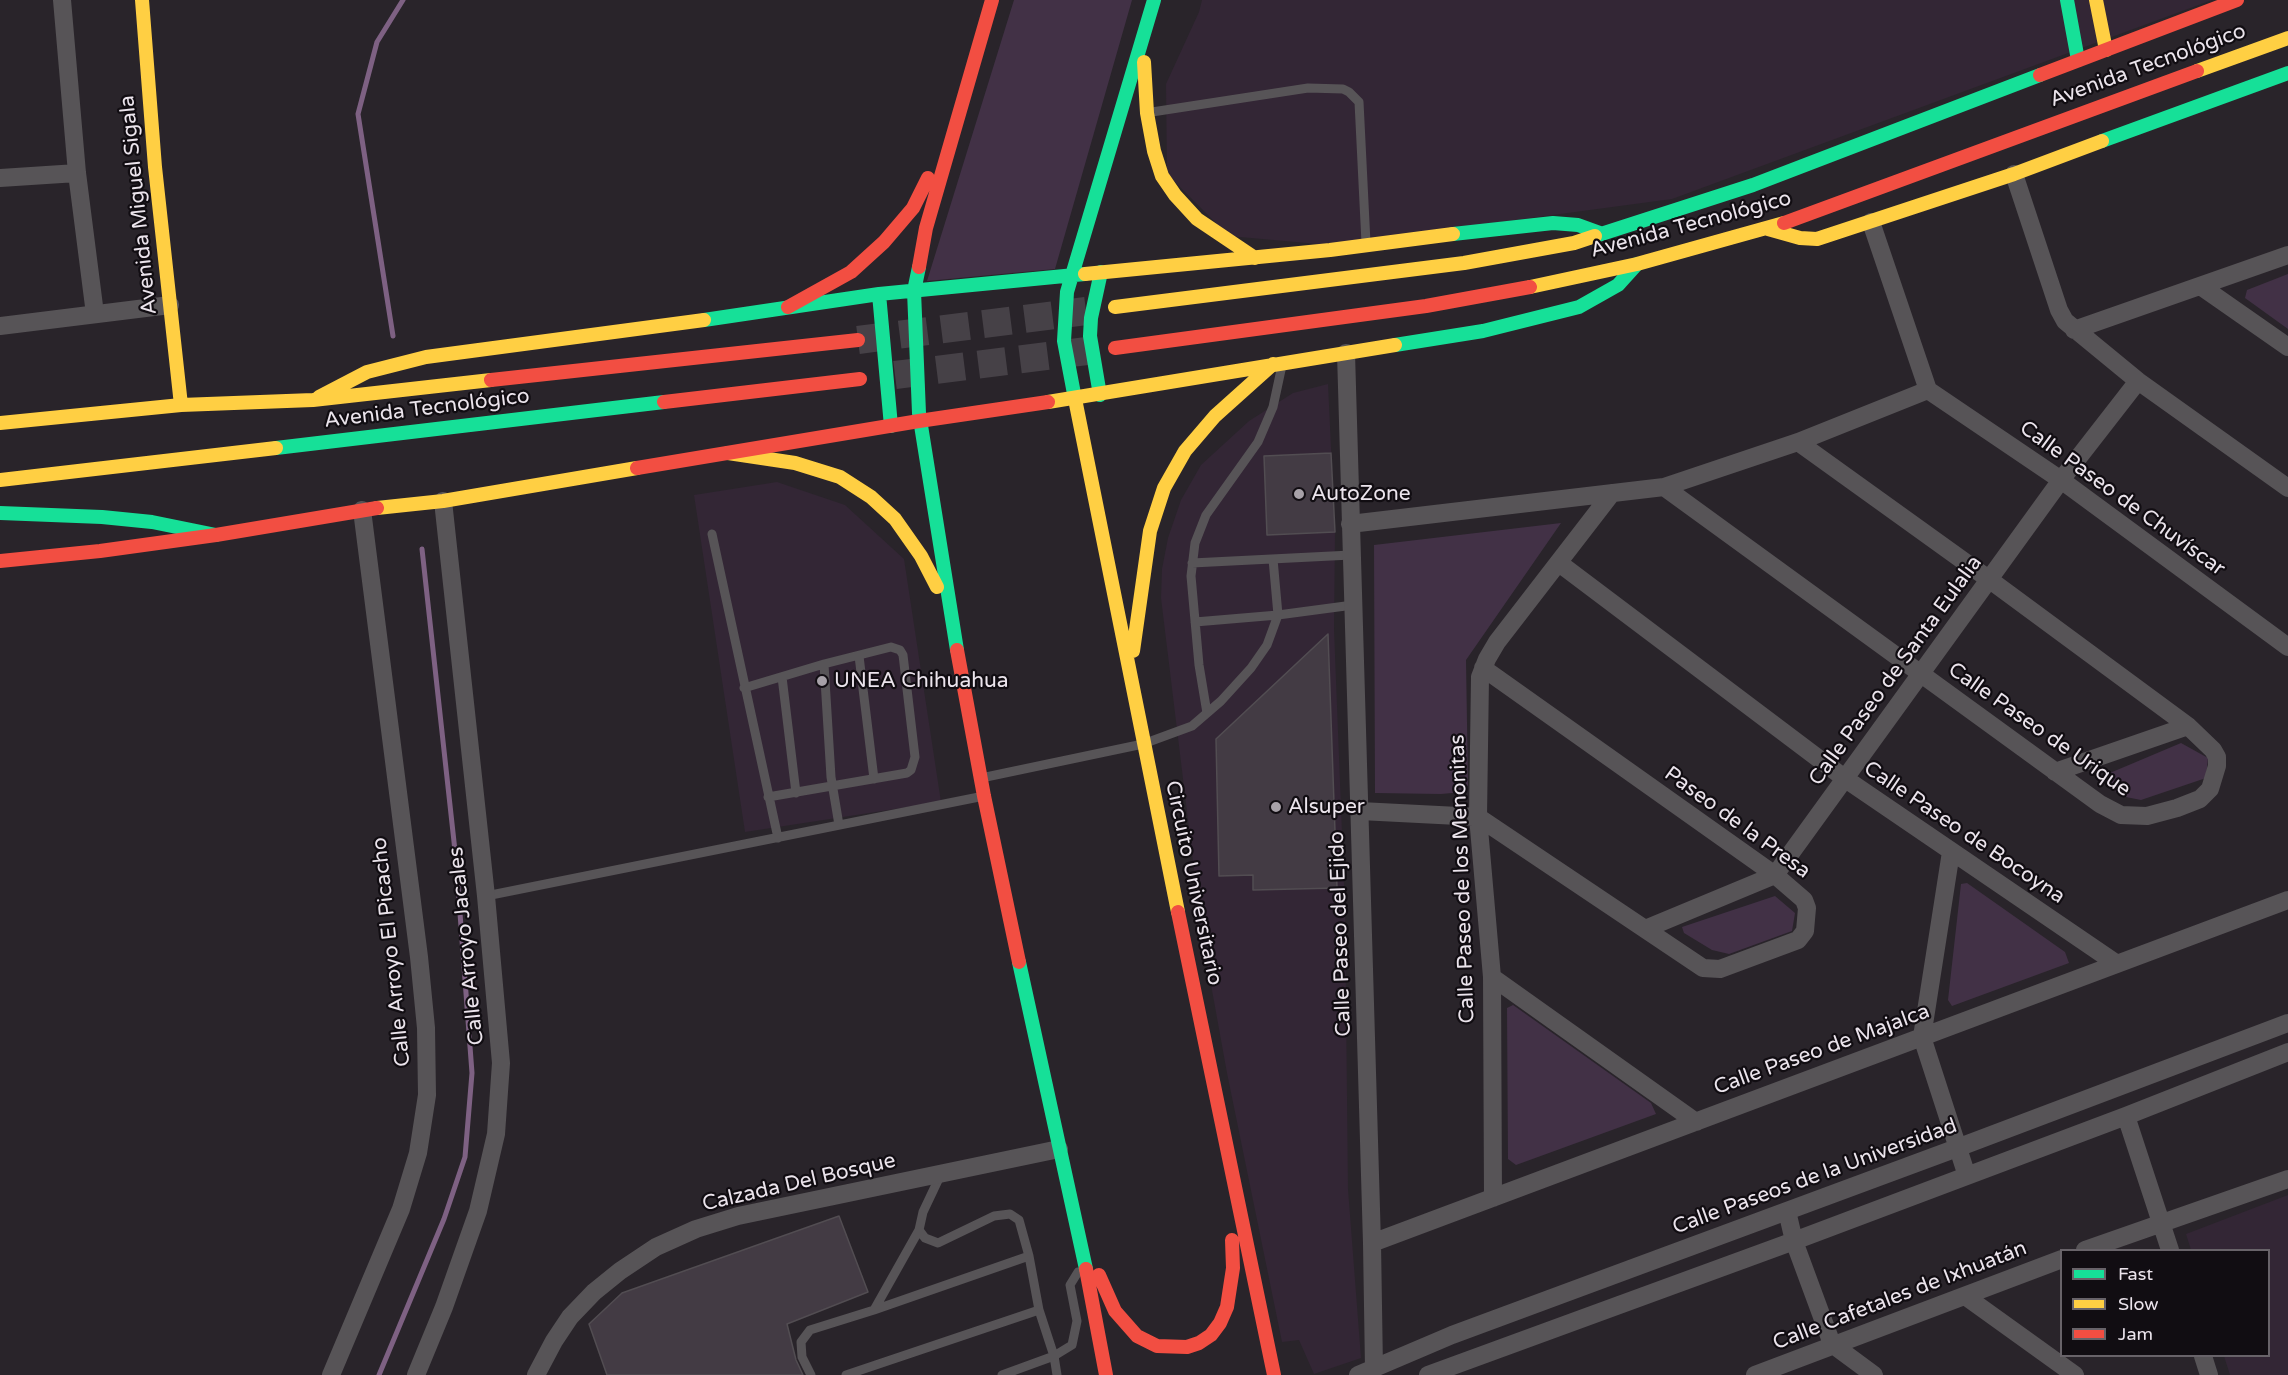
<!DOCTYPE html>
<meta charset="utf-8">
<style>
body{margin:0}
#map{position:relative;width:2288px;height:1375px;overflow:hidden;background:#29242a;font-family:"Varela Round",sans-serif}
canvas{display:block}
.legend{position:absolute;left:2060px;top:1249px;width:210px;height:108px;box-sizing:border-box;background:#110d12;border:2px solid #686369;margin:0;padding:8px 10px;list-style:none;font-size:18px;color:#ebe4ec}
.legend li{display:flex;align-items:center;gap:12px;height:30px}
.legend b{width:30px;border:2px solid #686369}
</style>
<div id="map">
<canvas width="2288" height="1375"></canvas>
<ul class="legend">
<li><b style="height:8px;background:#16e098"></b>Fast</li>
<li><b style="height:8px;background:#ffcf43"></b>Slow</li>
<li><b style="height:8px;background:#f24e42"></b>Jam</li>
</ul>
</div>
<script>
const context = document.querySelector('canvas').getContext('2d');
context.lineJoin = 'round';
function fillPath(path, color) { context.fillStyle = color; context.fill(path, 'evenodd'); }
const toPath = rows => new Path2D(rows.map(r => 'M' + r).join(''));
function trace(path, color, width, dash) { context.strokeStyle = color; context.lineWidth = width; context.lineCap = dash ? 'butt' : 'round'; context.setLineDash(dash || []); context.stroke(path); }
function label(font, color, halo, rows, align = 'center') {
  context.font = font + ' "Varela Round",sans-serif'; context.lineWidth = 4.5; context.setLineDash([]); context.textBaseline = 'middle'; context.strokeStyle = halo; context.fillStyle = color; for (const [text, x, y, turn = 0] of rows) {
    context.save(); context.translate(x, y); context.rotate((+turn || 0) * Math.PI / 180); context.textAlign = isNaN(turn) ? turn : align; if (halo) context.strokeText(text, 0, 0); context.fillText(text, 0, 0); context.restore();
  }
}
const built = toPath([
 [1202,0,2212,0,1672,199,1329,245,1229,236,1167,174,1166,84,1199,12],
 [1328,384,1335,532,1334,629,1345,910,1348,1189,1361,1358,1314,1374,1299,1340,1282,1342,1227,1073,1202,935,1161,598,1162,569,1168,538,1181,500,1201,465,1249,421,1293,393],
 [777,482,845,505,904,559,941,802,745,832,694,495],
 [2288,1195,2288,1375,2230,1375,2224,1356,2268,1356,2268,1250,2191,1250,2186,1234]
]);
const green = toPath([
 [1014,0,1132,0,1055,269,927,281],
 [2288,274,2288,329,2245,298,2247,290],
 [1561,523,1466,660,1468,785,1463,792,1441,794,1375,793,1374,545],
 [2181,743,2208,758,2206,778,2141,800,2121,796,2098,778],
 [1967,883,2065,952,2069,963,1952,1006,1948,1000,1961,884],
 [1775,896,1795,913,1792,931,1729,954,1712,950,1684,933,1682,927],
 [1513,1005,1651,1103,1656,1114,1516,1165,1508,1159,1507,1008]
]);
const stream = toPath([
 [393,336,358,114,377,42,403,0],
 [379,1375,444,1219,465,1157,472,1073,456,860,422,549]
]);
const building = toPath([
 [1331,453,1335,532,1267,535,1264,456,1331,453],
 [1328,634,1337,888,1253,890,1253,875,1219,876,1216,739,1328,634],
 [839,1216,868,1292,787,1324,796,1360,803,1375,607,1375,589,1324,622,1293,839,1216]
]);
const primaryTunnel = toPath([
 [858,340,1086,311],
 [895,375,1087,351]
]);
const lane = toPath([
 [1152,112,1308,88,1343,89,1349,92,1359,102,1366,243],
 [712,534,778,838],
 [1192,563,1351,555],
 [1195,622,1278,615,1273,559],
 [859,656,874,779],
 [824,664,831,777,839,825],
 [782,677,796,793],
 [744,688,824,664,891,647,900,650,903,655,915,757,911,770,907,773,768,797],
 [1207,713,1199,665,1191,576,1195,543,1206,515,1258,442,1273,407,1281,370],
 [986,777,1143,744,1192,726,1221,701,1251,668,1267,645,1278,615,1353,605],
 [486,896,979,797],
 [941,1174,923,1212,919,1230,925,1238,938,1243,994,1216,1010,1214,1019,1220,1029,1256,1039,1310,1054,1356,1072,1345,1077,1321,1070,1285,1078,1272],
 [874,1310,919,1230],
 [811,1375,802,1357,801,1342,810,1330,874,1310,1029,1256],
 [846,1375,1039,1310],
 [1002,1375,1054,1356,1057,1375]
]);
const street = toPath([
 [62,0,77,173,95,314],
 [2014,174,2059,310,2065,321,2138,381,2288,488],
 [0,178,77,173],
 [1871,222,1928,390],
 [2202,287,2288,347],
 [0,326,170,305],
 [2074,330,2288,255],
 [1346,353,1372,1243,1374,1369],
 [1928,390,2061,480,2288,647],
 [1664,487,2100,804,2121,815,2147,816,2177,808,2200,799,2210,789,2217,766,2217,757,2213,750,2188,726,1990,580,1798,442],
 [1350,524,1664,487,1798,442,1928,390],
 [1559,563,1847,780,2117,964],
 [2055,772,2188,726],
 [1360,811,1478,817,1703,968,1720,969,1798,940,1805,931,1807,908,1804,900,1775,875,1483,668],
 [1951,852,1922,1037,1967,1176],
 [1645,929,1775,875,2061,480,2138,381],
 [1492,977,1696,1122],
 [2126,1116,2170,1250],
 [1493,1198,1492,977,1478,817,1480,677,1487,659,1497,642,1612,493],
 [1787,1211,1794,1241,1832,1344,1874,1375],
 [1372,1243,2288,900],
 [2085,1250,2288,1179],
 [1965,1296,2075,1375],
 [2203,1356,2209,1375],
 [331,1375,401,1209,418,1153,427,1095,426,1028,419,957,362,510],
 [416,1375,444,1307,478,1211,496,1134,501,1063,486,896,443,501],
 [536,1375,554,1341,570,1317,594,1292,620,1271,656,1247,696,1229,738,1216,1059,1149],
 [1358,1375,1452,1335,1957,1148,2288,1023],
 [1428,1375,1794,1241,2126,1116,2288,1052],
 [1755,1375,2062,1259]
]);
const fast = toPath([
 [2067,0,2078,60],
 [2102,141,2288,73],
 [1453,234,1553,223,1578,225,1600,233],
 [1595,236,1753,185,2040,75],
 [919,267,914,291,919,413,957,650],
 [879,294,891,426],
 [704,320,879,294,1085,274],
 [1395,345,1483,331,1579,307,1618,285,1637,264],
 [1100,395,1090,336,1091,318,1101,272],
 [1075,399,1064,341,1067,292,1154,0],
 [276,448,664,402],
 [0,513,102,517,152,522,216,535],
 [1019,962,1086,1269]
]);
const slow = toPath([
 [142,0,155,167,181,405],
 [2096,0,2106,50],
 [1144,62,1147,113,1154,151,1162,176,1175,195,1197,219,1255,258],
 [2197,71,2288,38],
 [1768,229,1800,238,1817,239,2014,174,2102,141],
 [1085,274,1330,250,1453,234],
 [1530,287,1637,264,1784,223],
 [1115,307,1464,263,1574,243,1595,236],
 [319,397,367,372,426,357,704,320],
 [1075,399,1178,912],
 [1048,402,1395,345],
 [0,423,181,405,313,400,491,380],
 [728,453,795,463,840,477,871,497,895,519,921,556,937,587],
 [0,480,276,448],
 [377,508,443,501,637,468],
 [1133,651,1150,531,1164,488,1185,451,1215,416,1273,364]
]);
const jam = toPath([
 [2040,75,2237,0],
 [1784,223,2197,71],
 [919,267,926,228,992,0],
 [788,307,851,272,884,242,913,208,928,178],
 [1115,348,1426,306,1530,287],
 [491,380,858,340],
 [664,402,860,379],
 [637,468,919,421,1048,402],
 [0,561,100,551,216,535,377,508],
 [957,650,984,796,1019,962],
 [1178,912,1274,1375],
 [1086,1269,1106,1375],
 [1099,1275,1115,1311,1137,1336,1157,1346,1187,1347,1199,1343,1211,1335,1220,1323,1227,1307,1233,1268,1232,1240]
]);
const markers = [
 [1299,494,6,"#a7a1a8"],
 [822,681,6,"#a7a1a8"],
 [1276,807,6,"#a7a1a8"]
];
const streetNames = [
 ["Avenida Tecnológico",2148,66,-20],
 ["Avenida Miguel Sigala",139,205,-96],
 ["Avenida Tecnológico",1691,225,-15],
 ["Avenida Tecnológico",427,409,-7],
 ["Calle Paseo de Chuvíscar",2122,499,36],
 ["Calle Paseo de Santa Eulalia",1896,671,-54],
 ["Calle Paseo de Urique",2039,730,35],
 ["Paseo de la Presa",1737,823,36],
 ["Calle Paseo de Bocoyna",1964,833,34],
 ["Calle Paseo de los Menonitas",1463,879,-92],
 ["Circuito Universitario",1193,883,78],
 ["Calle Paseo del Ejido",1341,934,-92],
 ["Calle Arroyo Jacales",467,946,-96],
 ["Calle Arroyo El Picacho",392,952,-96],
 ["Calle Paseo de Majalca",1822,1050,-20],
 ["Calle Paseos de la Universidad",1815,1177,-20],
 ["Calzada Del Bosque",799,1183,-13],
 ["Calle Cafetales de Ixhuatán",1900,1296,-21]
];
const poiNames = [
 ["AutoZone",1311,494],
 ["UNEA Chihuahua",834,681],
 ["Alsuper",1288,807]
];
fillPath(built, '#332635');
fillPath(green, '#423146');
trace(stream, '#7e6183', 5);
fillPath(building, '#433b44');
trace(building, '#524d52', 1.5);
trace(primaryTunnel, '#464147', 28, [28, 14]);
trace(lane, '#575457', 9);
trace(street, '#575457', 18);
trace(fast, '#16e098', 14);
trace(slow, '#ffcf43', 14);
trace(jam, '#f24e42', 14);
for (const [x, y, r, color] of markers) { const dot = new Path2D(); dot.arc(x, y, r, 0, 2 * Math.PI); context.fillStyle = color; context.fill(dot); trace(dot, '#110d12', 2); }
label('21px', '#ebe4ec', '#110d12', streetNames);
label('21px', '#ebe4ec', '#110d12', poiNames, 'left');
</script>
